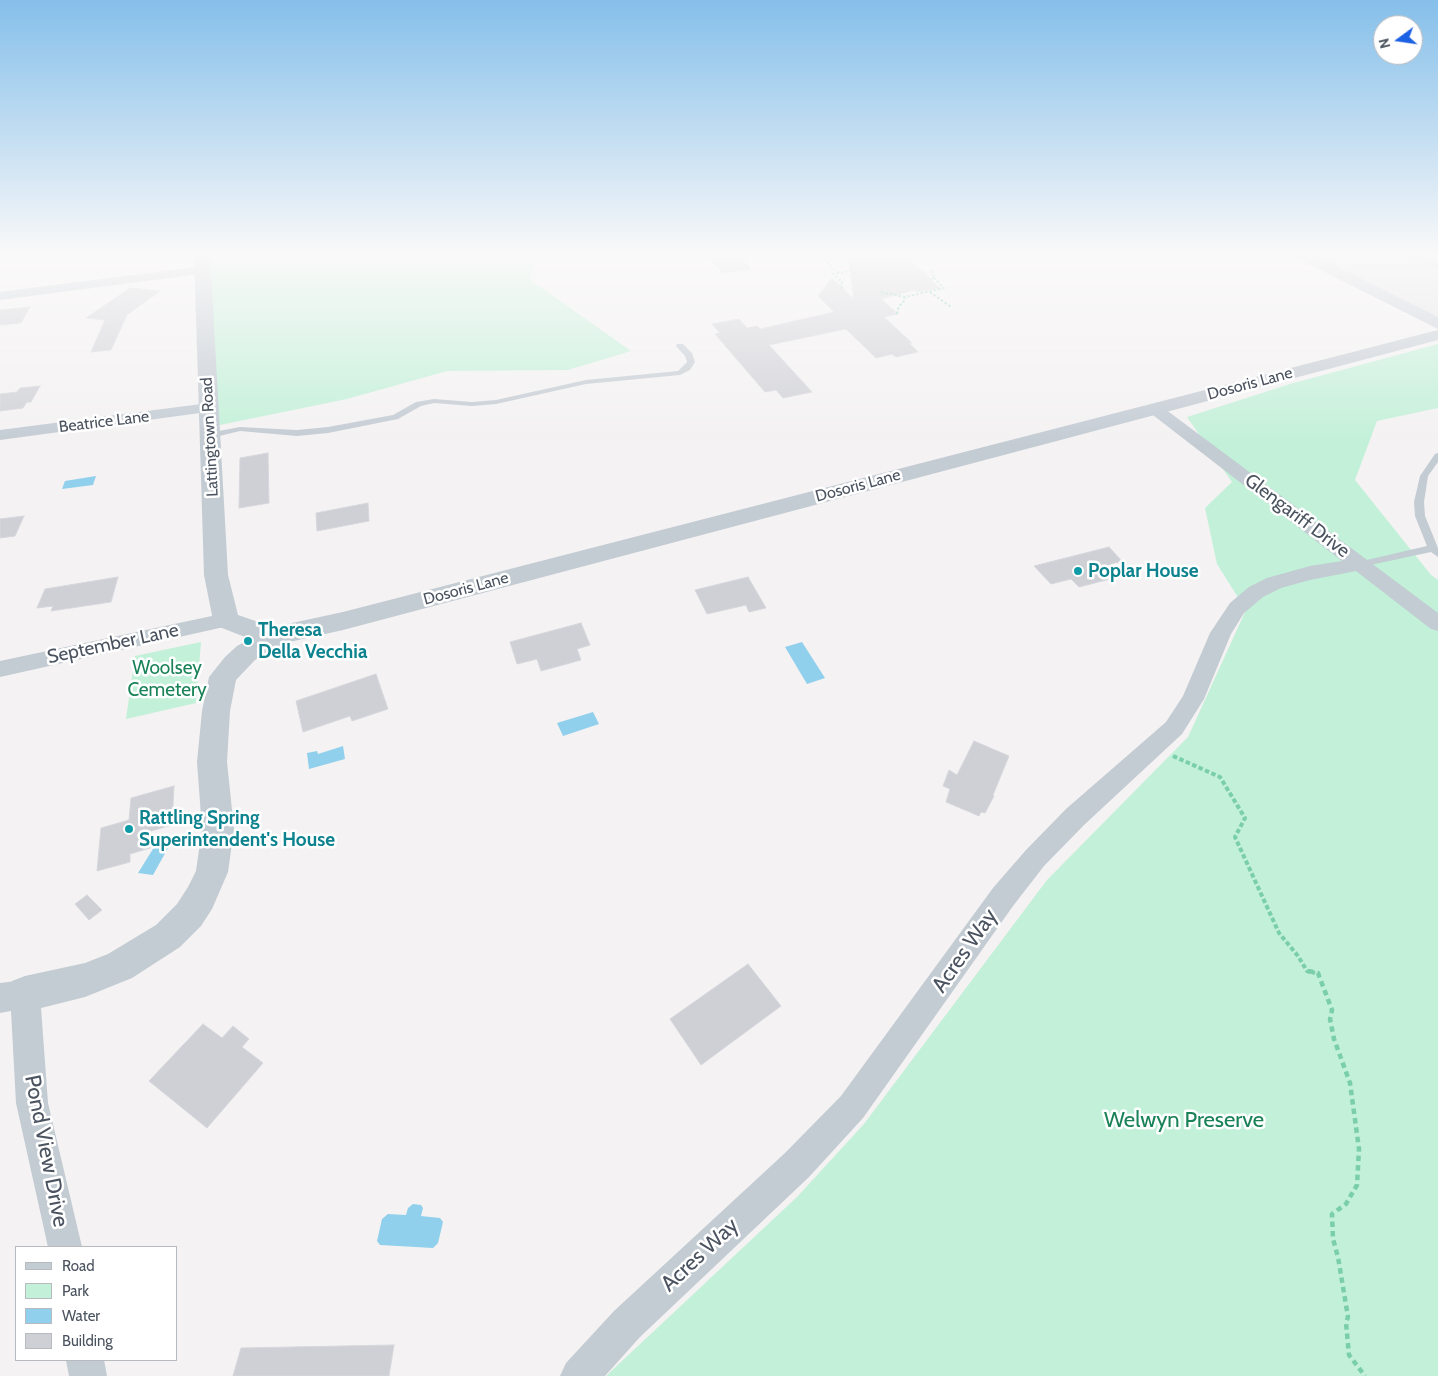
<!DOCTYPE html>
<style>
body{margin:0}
#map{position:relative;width:1438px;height:1376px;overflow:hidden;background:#f4f2f2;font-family:Cabin,sans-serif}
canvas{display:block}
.legend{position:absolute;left:15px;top:1246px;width:162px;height:115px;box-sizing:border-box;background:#fff;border:1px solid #b7babf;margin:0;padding:6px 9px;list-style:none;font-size:15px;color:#4a535f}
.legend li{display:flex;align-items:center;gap:10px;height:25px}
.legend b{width:25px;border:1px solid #b7babf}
.north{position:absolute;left:1373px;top:15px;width:50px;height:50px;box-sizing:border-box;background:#fff;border:1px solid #b7babf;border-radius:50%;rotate:256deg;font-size:14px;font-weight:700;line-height:20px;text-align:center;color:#4a535f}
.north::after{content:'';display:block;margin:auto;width:18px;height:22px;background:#1c61e3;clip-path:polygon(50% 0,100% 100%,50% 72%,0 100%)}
</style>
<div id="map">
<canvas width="1438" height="1376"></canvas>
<ul class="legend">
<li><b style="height:6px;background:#c3cbd3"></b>Road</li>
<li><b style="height:14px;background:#c2f0d8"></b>Park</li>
<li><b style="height:14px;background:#90d0ec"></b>Water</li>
<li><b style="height:14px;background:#cfd0d6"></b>Building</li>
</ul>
<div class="north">N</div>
</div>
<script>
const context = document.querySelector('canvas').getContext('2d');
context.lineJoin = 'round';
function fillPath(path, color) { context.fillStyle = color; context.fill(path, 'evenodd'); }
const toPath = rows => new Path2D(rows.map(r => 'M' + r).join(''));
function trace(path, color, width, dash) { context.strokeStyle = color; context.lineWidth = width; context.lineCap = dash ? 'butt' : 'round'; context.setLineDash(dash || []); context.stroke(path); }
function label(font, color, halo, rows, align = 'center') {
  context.font = font + ' Cabin,sans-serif'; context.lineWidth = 5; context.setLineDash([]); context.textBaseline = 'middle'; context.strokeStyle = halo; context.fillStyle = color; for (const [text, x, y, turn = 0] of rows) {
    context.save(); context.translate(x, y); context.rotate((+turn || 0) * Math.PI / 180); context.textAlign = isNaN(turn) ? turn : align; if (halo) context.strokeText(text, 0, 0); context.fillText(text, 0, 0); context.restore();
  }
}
const education = toPath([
 [1302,253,1438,253,1438,322]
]);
const green = toPath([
 [204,253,548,253,535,264,531,273,532,281,631,351,568,370,447,371,347,399,215,426],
 [1438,344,1438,408,1377,421,1355,480,1431,575,1438,580,1438,1376,606,1376,797,1197,864,1124,1047,880,1188,737,1246,610,1217,564,1205,508,1232,482,1187,417,1290,384],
 [201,642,196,703,126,719,135,656]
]);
const water = toPath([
 [96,476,93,485,62,489,65,481],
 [802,642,825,678,807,684,785,647],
 [593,712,599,724,563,736,557,723],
 [343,746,345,759,309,769,307,753,317,751,318,754],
 [160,844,166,845,168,848,153,875,138,873,153,849],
 [413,1204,421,1205,423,1208,421,1216,440,1218,443,1222,438,1243,433,1248,380,1245,377,1241,382,1219,388,1214,406,1215,408,1208]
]);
const building = toPath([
 [729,253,737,253,751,269,723,273,708,257,729,253],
 [854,253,896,253,913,263,940,288,917,292,914,290,881,299,898,314,884,317,912,343,909,343,918,352,896,357,892,354,876,358,846,329,769,345,812,392,783,398,776,390,765,392,715,334,720,333,712,324,739,319,747,328,757,326,760,329,834,312,818,296,832,278,854,299,848,258,854,253],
 [130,288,160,291,127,315,111,350,91,352,105,320,86,318,130,288],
 [30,307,21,323,0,325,0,310,30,307],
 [40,386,31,402,27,402,23,408,0,411,0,394,17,392,20,388,40,386],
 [268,453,269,503,239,508,240,458,268,453],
 [368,503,369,521,317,531,316,513,368,503],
 [24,516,15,536,0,538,0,519,24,516],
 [1109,547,1122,561,1111,564,1122,576,1079,587,1071,579,1051,584,1034,566,1109,547],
 [118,577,111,602,51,611,53,606,37,608,45,589,118,577],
 [748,577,766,608,749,612,746,605,707,614,695,590,748,577],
 [581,623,590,645,577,649,581,660,541,671,537,659,517,664,510,642,581,623],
 [376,674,388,709,352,721,350,716,303,732,296,701,376,674],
 [974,741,1009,756,993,795,994,796,985,813,981,812,979,816,946,802,950,789,943,786,949,770,957,775,974,741],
 [174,786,172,825,151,831,150,848,130,854,130,862,97,871,101,828,129,820,131,798,174,786],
 [87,895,102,910,89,920,75,904,87,895],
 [748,964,781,1006,701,1065,670,1019,748,964],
 [203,1024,222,1038,233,1026,249,1039,242,1047,263,1063,207,1128,149,1081,203,1024],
 [394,1345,389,1376,233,1376,241,1348,394,1345]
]);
const pathFar2 = toPath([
 [817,253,839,273,851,271,858,274],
 [910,253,907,259,912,263],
 [810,257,818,255],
 [839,273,833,274,842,282,841,286,843,289],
 [930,279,934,278,932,272,934,269],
 [881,292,905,297,944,288,934,278],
 [930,292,951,307],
 [897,314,899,306,903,303,905,297]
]);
const pathFar1 = toPath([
 [1173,756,1220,777,1245,818,1235,837,1279,933,1298,956,1307,971,1315,973]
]);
const path = toPath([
 [1308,971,1318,973,1332,1010,1330,1019,1334,1039,1350,1083,1359,1149,1357,1185,1346,1204,1332,1214,1333,1239,1338,1257,1348,1317,1346,1323,1349,1355,1365,1376]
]);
const service = toPath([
 [677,344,683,344,692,353,695,362,690,370,680,375,586,384,496,404,472,406,434,403,421,406,398,419,328,433,297,436,240,431,211,438,207,435,208,433,240,427,297,430,328,427,393,415,416,402,434,399,472,402,496,400,586,380,678,371,687,362,685,356,676,346,677,344],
 [1438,453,1438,462,1428,476,1424,502,1425,516,1438,548,1438,557,1431,552,1361,567,1358,566,1356,564,1358,562,1427,546,1415,516,1414,502,1420,476,1435,454,1438,453]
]);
const pedestrian = toPath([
 [1404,253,1416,253,1438,263,1438,270,1404,253]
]);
const minor = toPath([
 [203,266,208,267,210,270,208,273,0,300,0,292,203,266],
 [209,403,215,405,217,408,215,411,0,440,0,430,209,403],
 [1155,404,1161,406,1438,613,1438,631,1431,629,1356,571,1310,580,1281,588,1263,597,1244,613,1231,634,1204,699,1182,734,1084,825,1044,866,1013,906,863,1118,809,1177,640,1337,605,1376,560,1376,566,1363,614,1311,785,1153,841,1096,993,888,1026,850,1066,809,1166,722,1183,696,1210,633,1230,603,1249,587,1267,578,1310,566,1342,561,1149,412,1147,409,1149,406,1155,404],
 [226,613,233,615,236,620,233,625,0,677,0,661,226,613],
 [25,980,35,984,40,994,48,1103,82,1247,48,1247,16,1103,11,1011,0,1013,0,983,25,980],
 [66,1360,104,1360,107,1376,69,1376,66,1360]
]);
const tertiary = toPath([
 [194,253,210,253,228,575,238,615,264,624,278,626,343,612,1438,330,1438,340,343,630,285,643,255,660,236,680,230,711,227,762,234,829,228,872,212,909,201,926,180,947,132,978,85,997,25,1012,12,1007,7,994,12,981,25,976,85,963,108,954,156,925,177,904,188,887,196,871,202,829,197,762,202,711,209,677,225,657,237,646,250,639,217,626,213,620,204,575,194,253],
 [1290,253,1310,253,1438,317,1438,329,1293,256,1290,253]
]);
const markers = [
 [1078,571,5,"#0f9aa8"],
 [248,641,5,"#0f9aa8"],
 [129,829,5,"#0f9aa8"]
];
const farStreetnames = [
 ["Dosoris Lane",1250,384,-15],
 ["Beatrice Lane",104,422,-7],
 ["Lattingtown Road",210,437,-93],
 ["Dosoris Lane",858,486,-15],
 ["Dosoris Lane",466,589,-15]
];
const streetNames = [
 ["Glengariff Drive",1297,516,37],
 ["September Lane",113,644,-12]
];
const cultureNames = [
 ["Poplar House",1088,571],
 ["Theresa",258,630],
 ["Della Vecchia",258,652],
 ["Rattling Spring",139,818],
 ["Superintendent's House",139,840]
];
const parkNames = [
 ["Woolsey",167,668],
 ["Cemetery",167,690]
];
const nearStreetnames = [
 ["Acres Way",965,951,-55],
 ["Pond View Drive",46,1151,79],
 ["Acres Way",700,1255,-43]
];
const nearParknames = [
 ["Welwyn Preserve",1184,1121]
];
fillPath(education, '#e5e3e4');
fillPath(green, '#c2f0d8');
fillPath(water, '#90d0ec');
fillPath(building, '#cfd0d6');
trace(building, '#d6d7dd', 1);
trace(pathFar2, '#7aceac', 2, [2.5, 2]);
trace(pathFar1, '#7aceac', 4, [4.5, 2.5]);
trace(path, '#7aceac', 4.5, [5.5, 4]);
fillPath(service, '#c3cbd3');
fillPath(pedestrian, '#c3cbd3');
fillPath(minor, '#c3cbd3');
fillPath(tertiary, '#c3cbd3');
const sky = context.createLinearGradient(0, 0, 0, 446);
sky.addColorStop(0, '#85bfea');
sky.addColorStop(0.57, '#faf9f9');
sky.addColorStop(1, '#faf9f900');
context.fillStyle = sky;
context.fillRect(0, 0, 1438, 446);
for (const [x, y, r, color] of markers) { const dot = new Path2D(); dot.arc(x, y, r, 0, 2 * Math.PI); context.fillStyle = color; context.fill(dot); trace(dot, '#fff', 2); }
label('16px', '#4a535f', '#fff', farStreetnames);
label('19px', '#4a535f', '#fff', streetNames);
label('bold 19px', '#0d838f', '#fff', cultureNames, 'left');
label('19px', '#198257', '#fff', parkNames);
label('22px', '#4a535f', '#fff', nearStreetnames);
label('22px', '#198257', '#fff', nearParknames);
</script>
